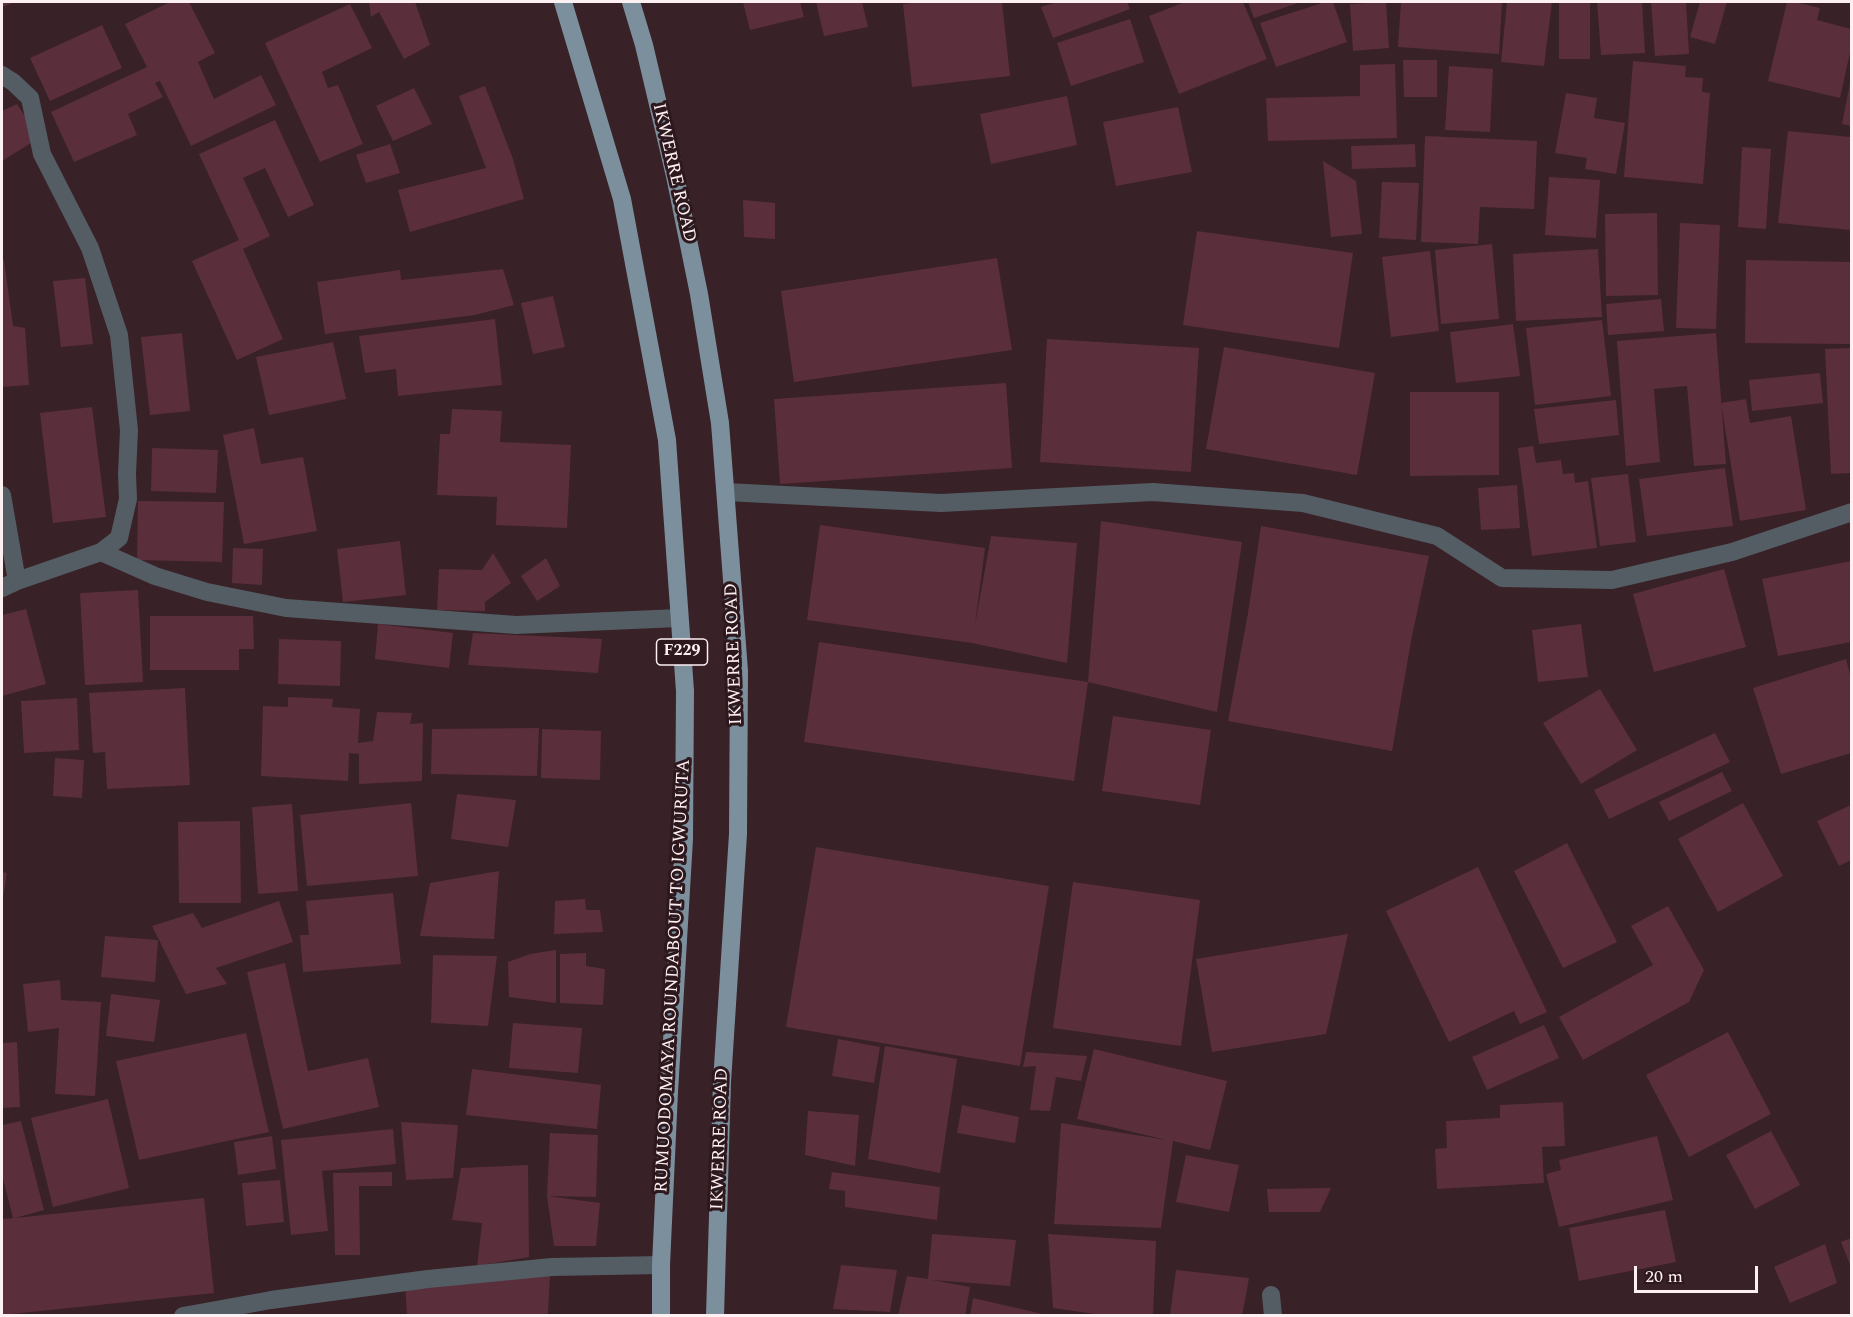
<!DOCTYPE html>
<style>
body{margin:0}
#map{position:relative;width:1853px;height:1317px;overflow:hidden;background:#382127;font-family:Spectral,serif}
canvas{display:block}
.frame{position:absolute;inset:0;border:3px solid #fdf0f3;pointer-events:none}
.scale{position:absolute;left:1634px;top:1266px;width:124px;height:27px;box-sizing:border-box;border:3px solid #fdf0f3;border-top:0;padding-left:8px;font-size:18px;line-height:21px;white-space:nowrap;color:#fdf0f3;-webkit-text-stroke:4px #2d181e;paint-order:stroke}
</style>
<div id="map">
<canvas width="1853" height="1317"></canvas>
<div class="frame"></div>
<div class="scale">20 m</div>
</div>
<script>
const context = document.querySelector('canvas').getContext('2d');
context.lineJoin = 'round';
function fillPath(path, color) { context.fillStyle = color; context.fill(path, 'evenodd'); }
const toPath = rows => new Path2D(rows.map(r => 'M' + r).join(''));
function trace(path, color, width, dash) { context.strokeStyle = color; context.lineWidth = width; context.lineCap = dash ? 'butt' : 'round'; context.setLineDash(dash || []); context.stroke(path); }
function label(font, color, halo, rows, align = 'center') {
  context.font = font + ' Spectral,serif'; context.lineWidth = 6; context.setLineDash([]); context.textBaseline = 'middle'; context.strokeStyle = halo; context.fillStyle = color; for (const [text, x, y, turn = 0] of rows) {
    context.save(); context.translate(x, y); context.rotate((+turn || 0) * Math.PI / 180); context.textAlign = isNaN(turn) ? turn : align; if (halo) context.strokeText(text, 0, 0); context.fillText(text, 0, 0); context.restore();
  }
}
const building = toPath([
 [2,2,15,2,2,7],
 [170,2,189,2,215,53,198,62,214,99,261,75,276,105,191,146,160,81,155,83,163,97,128,114,137,135,74,162,51,112,147,67,125,24],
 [369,2,415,2,430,45,404,59,379,12,371,17],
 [743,2,800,2,804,17,750,30],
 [816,2,862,2,868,27,824,36],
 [921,2,1002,2,1010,76,912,87,903,4],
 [1057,2,1127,2,1130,9,1053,38,1041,7],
 [1185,2,1243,2,1267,59,1179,94,1149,16],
 [1248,2,1301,2,1254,18],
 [1325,2,1333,2,1347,42,1276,67,1260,23],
 [1386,2,1389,48,1353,51,1350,4],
 [1401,2,1502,2,1499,54,1398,47],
 [1507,2,1552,2,1544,66,1501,62],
 [1559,2,1590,2,1590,59,1559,59],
 [1597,2,1642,2,1645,53,1601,55],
 [1651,2,1686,2,1689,54,1655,56],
 [1700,2,1727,2,1715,44,1690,37],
 [1787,2,1795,2,1820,8,1817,20,1851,29,1851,48,1840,98,1768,81],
 [350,4,372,48,322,72,328,88,338,85,363,144,320,162,265,43],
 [1130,19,1144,62,1071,86,1057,43],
 [102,25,122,68,50,101,30,58],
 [1403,60,1437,60,1437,97,1404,97],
 [1633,61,1686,66,1685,77,1703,78,1702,92,1710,93,1703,184,1624,177],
 [1395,64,1397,138,1268,141,1266,98,1360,96,1360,65],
 [1449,66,1493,69,1490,132,1445,130],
 [1850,83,1851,83,1851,126,1842,124],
 [485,86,513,159,524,199,410,232,398,190,486,168,459,96],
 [414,88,432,124,393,141,376,106],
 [1566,93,1597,98,1594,118,1625,123,1616,174,1585,169,1587,158,1555,153],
 [1067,96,1077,145,991,164,980,114],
 [17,104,39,138,2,161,2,111],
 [1178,107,1192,172,1116,186,1103,122],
 [275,120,314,205,288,217,265,168,243,178,270,236,243,249,283,339,237,360,192,261,239,240,199,154],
 [1788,131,1851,137,1851,230,1778,223],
 [1425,136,1537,141,1534,209,1480,207,1478,244,1421,242],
 [390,144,400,173,366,183,356,155],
 [1415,144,1416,167,1352,169,1351,146],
 [1742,147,1771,149,1766,229,1738,227],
 [1323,161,1356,181,1362,234,1331,237],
 [1549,177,1600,180,1596,238,1545,235],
 [1382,182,1419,183,1416,240,1379,238],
 [743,200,775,203,775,239,744,237],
 [1657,213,1658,295,1606,296,1605,214],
 [1680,223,1720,225,1716,329,1676,328],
 [1197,231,1353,253,1339,348,1183,325],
 [1492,244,1499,319,1441,324,1435,250],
 [1598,249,1602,317,1516,321,1513,254],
 [1430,251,1439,331,1391,337,1382,257],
 [997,258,1012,350,794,382,781,291],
 [2,260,4,260,13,326,25,328,29,385,2,387],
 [1746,260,1851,262,1851,344,1745,343],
 [503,269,514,305,475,315,325,334,317,282,400,270,401,280],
 [85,278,93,344,61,347,53,281],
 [553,296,565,347,533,354,521,303],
 [1661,299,1664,331,1608,335,1606,304],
 [495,319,502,385,398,396,396,369,365,373,359,336],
 [1602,320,1611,396,1535,405,1526,328],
 [1513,324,1520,376,1456,383,1450,332],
 [182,333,190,411,150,415,141,337],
 [1716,333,1726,464,1694,466,1687,386,1654,389,1660,462,1626,466,1617,341],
 [1047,339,1199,348,1191,472,1040,462],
 [333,342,346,399,269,415,256,357],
 [1224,347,1375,373,1357,475,1206,449],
 [1851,348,1851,473,1831,474,1825,349],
 [1820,373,1823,403,1752,411,1749,380],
 [1006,383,1012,468,780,484,774,399],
 [1410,392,1499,392,1499,475,1410,476],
 [1746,399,1750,423,1791,416,1806,510,1740,521,1721,403],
 [1616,400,1619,435,1539,444,1534,409],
 [92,407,106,517,53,523,40,413],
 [452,409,502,411,500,442,571,445,567,528,496,525,497,497,437,495,440,434,450,434],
 [254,428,261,464,303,457,317,531,244,544,223,435],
 [1533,446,1536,463,1561,460,1563,474,1574,473,1575,483,1588,481,1597,548,1532,556,1518,448],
 [152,448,218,450,216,493,151,491],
 [1725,468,1733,526,1647,536,1639,479],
 [1628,474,1636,542,1600,546,1591,478],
 [1517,485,1520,528,1481,530,1478,488],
 [138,501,224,502,222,562,137,560],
 [1101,521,1242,542,1217,712,1088,682],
 [820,525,985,548,975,625,991,536,1077,543,1067,663,972,643,807,620],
 [1261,526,1429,556,1411,641,1392,751,1228,721,1248,613],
 [400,541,406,595,343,602,337,549],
 [233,548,263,549,262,585,232,583],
 [493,553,511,583,485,602,485,611,437,610,439,569,482,570],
 [546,558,560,586,537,601,521,576],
 [1851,561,1851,642,1778,656,1762,579],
 [1724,569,1746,647,1654,672,1633,594],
 [138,590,143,682,85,685,80,593],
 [26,609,46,684,2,696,2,615],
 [150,616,253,616,254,649,239,649,239,670,150,670],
 [378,624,453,633,449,668,375,659],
 [1581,624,1588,677,1538,682,1532,630],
 [473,633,602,639,598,673,468,665],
 [279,639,341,641,340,686,278,684],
 [819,642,1088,682,1074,781,804,742],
 [1846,659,1851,679,1851,753,1781,774,1753,688],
 [185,688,190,785,107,789,105,752,93,753,89,693],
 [1600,689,1637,750,1581,784,1543,723],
 [288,697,333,699,332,707,360,709,358,743,373,741,377,712,412,713,410,724,423,723,422,781,359,784,359,754,349,753,348,781,261,776,263,706,288,707],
 [77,698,79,750,24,753,21,701],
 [1113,716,1211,730,1200,805,1102,791],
 [539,728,537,776,431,774,432,729],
 [542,729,601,731,600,780,541,778],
 [1715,733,1730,762,1609,819,1594,790],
 [55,758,84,760,82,798,53,796],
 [1722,772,1732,791,1669,821,1659,802],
 [457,794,516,800,508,847,451,839],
 [411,803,418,876,307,886,300,815],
 [1743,803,1783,876,1718,912,1678,839],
 [292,804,298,891,258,894,252,807],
 [1851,805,1851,860,1839,866,1817,821],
 [240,821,241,903,179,903,178,822],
 [1567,843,1617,942,1563,968,1514,871],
 [816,847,1049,886,1020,1066,786,1027],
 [1478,867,1547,1012,1520,1024,1514,1011,1449,1042,1386,911],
 [499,871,494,939,420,936,430,883],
 [2,872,7,873,3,897,2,896],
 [1073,882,1200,900,1181,1046,1053,1028],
 [393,893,401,964,303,972,300,935,309,935,306,901],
 [585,899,586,910,600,910,603,932,554,934,555,901],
 [279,901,293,942,216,968,227,984,186,994,152,926,193,913,202,928],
 [1668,906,1704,970,1689,1002,1583,1060,1559,1017,1653,965,1631,926],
 [1348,934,1326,1034,1212,1052,1196,959],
 [105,936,158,940,155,982,101,977],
 [556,950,556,1003,509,997,508,962,530,954],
 [586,953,586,966,605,969,603,1005,560,1003,560,954],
 [433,955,497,956,488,1026,431,1023],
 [285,963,308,1071,368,1058,379,1107,283,1129,247,972],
 [60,980,61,1000,101,1002,95,1096,55,1094,59,1028,28,1032,23,984],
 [111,994,160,1000,154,1042,106,1036],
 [513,1023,582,1028,578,1073,509,1068],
 [1544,1025,1559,1058,1487,1090,1472,1057],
 [1728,1032,1771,1114,1689,1157,1646,1075],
 [246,1033,269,1132,139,1160,116,1061],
 [838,1039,880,1047,874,1083,832,1076],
 [17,1042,20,1107,2,1108,2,1043],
 [885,1046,957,1059,940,1173,868,1159],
 [1094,1049,1227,1081,1210,1150,1173,1141,1161,1228,1054,1224,1061,1123,1167,1140,1077,1119],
 [1026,1052,1087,1056,1081,1081,1056,1077,1050,1111,1030,1110,1036,1066,1023,1067],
 [472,1069,601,1085,597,1129,466,1115],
 [108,1099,129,1188,53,1207,31,1118],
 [1563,1102,1565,1146,1542,1147,1544,1183,1437,1189,1435,1149,1447,1148,1446,1121,1500,1118,1500,1105],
 [962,1105,1019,1117,1015,1143,957,1133],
 [808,1111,859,1115,855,1166,805,1155],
 [21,1121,44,1210,15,1218,204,1198,214,1293,2,1315,2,1219,13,1218,2,1175,2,1125],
 [401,1122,458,1125,453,1178,406,1180],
 [393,1129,396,1164,322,1171,328,1231,291,1235,281,1140],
 [1771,1131,1800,1185,1755,1209,1726,1155],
 [550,1133,598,1135,596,1197,547,1196],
 [272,1136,276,1169,238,1175,234,1142],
 [1657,1136,1673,1200,1559,1227,1546,1174,1561,1170,1559,1160],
 [1186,1155,1239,1165,1229,1212,1176,1202],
 [528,1165,529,1257,477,1266,482,1223,452,1220,461,1168],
 [392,1172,392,1186,359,1186,360,1255,335,1255,333,1173],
 [832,1172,940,1187,937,1220,845,1207,845,1191,829,1189],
 [280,1180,284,1222,246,1226,242,1183],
 [1331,1188,1320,1212,1269,1212,1267,1189],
 [547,1196,600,1203,596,1246,554,1246],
 [1665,1210,1676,1262,1579,1281,1569,1228],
 [932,1234,1016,1240,1010,1286,932,1280,970,1287,965,1316,898,1316,907,1276,928,1279],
 [1048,1234,1156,1241,1153,1316,1108,1316,1053,1308],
 [1851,1238,1851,1267,1841,1242],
 [1825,1244,1837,1283,1790,1303,1774,1267],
 [841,1265,897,1270,890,1312,833,1309],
 [1176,1270,1249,1278,1242,1316,1170,1316],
 [550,1276,548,1313,545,1316,407,1316,405,1282],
 [973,1298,1047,1315,1047,1316,970,1316]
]);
const minor = toPath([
 [2,75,13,82,30,98,42,154,90,248,119,335,129,430,127,474,128,499,119,538,101,552,17,581,2,588],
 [726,492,941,503,1153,492,1303,503,1437,536,1502,578,1612,580,1732,552,1852,512],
 [2,495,17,581],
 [101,552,155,576,207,592,286,608,516,625,679,618],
 [1271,1295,1273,1316],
 [183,1316,271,1300,428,1279,552,1267,661,1265]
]);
const major = toPath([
 [563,2,622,199,667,440,685,691,684,839,669,1092,661,1265,661,1316],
 [631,2,644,45,675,176,699,294,720,423,739,671,738,834,722,1082,715,1316]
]);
const shields = [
 [682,652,51]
];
const shieldNames = [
 ["F229",682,652]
];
const streetNames = [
 ["IKWERRE ROAD",673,173,77],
 ["IKWERRE ROAD",735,654,-92],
 ["RUMUODOMAYA ROUNDABOUT TO IGWURUTA",674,976,-87],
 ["IKWERRE ROAD",721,1139,-88]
];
fillPath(building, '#5b2e3c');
trace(minor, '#535d63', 18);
trace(major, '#7c8f9d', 18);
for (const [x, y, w] of shields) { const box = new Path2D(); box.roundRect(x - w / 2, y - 13, w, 26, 4.5); context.fillStyle = '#2d181e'; context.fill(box); trace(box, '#fdf0f3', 1.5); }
label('bold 16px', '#fdf0f3', null, shieldNames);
label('18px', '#fdf0f3', '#2d181e', streetNames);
</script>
